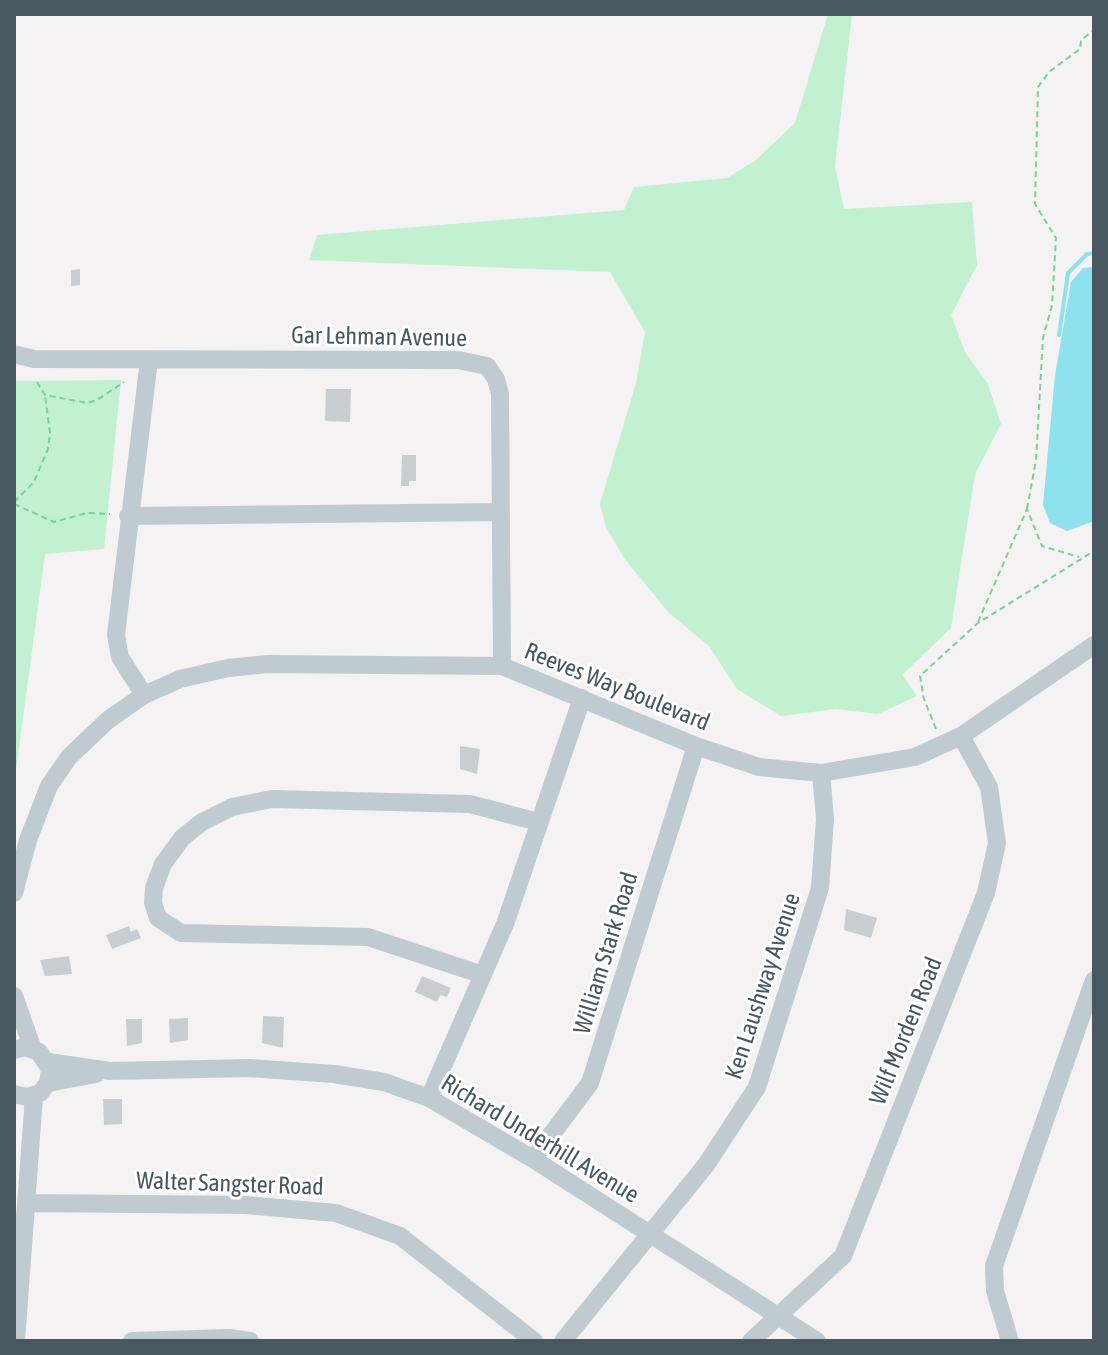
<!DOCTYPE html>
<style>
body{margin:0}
#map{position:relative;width:1108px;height:1355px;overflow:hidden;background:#f4f2f2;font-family:"Asap Condensed",sans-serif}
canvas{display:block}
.frame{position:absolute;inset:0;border:16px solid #495760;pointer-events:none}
</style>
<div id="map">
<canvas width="1108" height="1355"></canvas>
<div class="frame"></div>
</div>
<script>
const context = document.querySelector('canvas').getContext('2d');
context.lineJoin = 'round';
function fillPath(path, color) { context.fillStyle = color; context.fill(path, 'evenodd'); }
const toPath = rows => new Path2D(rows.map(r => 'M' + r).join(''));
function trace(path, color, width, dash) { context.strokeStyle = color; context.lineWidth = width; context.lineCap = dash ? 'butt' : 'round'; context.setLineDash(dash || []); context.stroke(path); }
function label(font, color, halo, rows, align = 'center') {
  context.font = font + ' "Asap Condensed",sans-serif'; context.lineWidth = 6; context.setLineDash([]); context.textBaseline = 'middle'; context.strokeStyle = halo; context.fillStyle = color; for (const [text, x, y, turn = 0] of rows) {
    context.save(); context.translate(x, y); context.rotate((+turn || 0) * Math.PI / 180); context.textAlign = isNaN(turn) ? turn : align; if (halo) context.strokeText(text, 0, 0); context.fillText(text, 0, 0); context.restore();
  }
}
const green = toPath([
 [828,14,852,14,835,166,844,209,972,202,977,265,951,315,965,352,988,384,1001,424,975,474,951,628,902,675,917,696,878,714,836,709,781,716,737,689,709,646,669,613,624,558,606,527,600,504,636,383,645,332,610,272,309,260,317,235,624,210,634,187,727,178,756,160,795,123],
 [121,380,104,549,45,554,14,785,14,381]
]);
const water = toPath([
 [1094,267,1094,521,1067,531,1050,523,1043,505,1055,375,1071,282,1083,268]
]);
const stream = toPath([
 [1059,335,1068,273,1087,254,1094,253]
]);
const building = toPath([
 [80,269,80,285,71,286,71,270],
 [326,389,351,389,350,422,325,421],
 [402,455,416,455,416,481,409,481,409,486,401,486],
 [460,746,480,749,477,774,460,769],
 [846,909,877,918,871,938,844,930],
 [129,926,131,932,137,929,141,938,112,949,106,935],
 [69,956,72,974,45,976,40,960],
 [422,976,451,988,447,997,440,995,437,1002,415,992],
 [263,1016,284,1017,283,1048,262,1043],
 [188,1018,188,1040,170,1043,169,1019],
 [126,1019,142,1019,142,1043,127,1046],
 [103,1099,122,1099,122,1124,104,1125]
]);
const path = toPath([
 [37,382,45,395,87,403,97,400,124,382],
 [14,502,34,482,48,449,50,433,45,395],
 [14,504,54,522,87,513,110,514],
 [1027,509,1036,460,1043,338,1052,305,1056,238,1035,204,1038,87,1049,72,1080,49,1081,40,1094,30],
 [978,622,1027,509,1042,546,1079,557],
 [936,729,924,699,920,676,978,623,1094,551]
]);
const minor = toPath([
 [14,354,34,359,458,360,487,366,496,379,500,394,502,666],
 [128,516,500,512],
 [144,695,120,657,116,635,149,360],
 [14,893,28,840,49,786,69,757,108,720,144,695,180,679,228,668,268,664,502,666,696,746,759,767,821,773,915,757,961,736,1094,645],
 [483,975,368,937,181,933,158,918,153,903,154,888,163,864,182,838,202,822,232,807,272,799,470,804,538,822],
 [14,996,33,1049],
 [14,1050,25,1047,39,1052,50,1069,48,1083,40,1093,27,1097,14,1094],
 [48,1062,110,1071,249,1068,334,1074,384,1082,429,1098,533,1159,817,1341],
 [48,1083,96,1074],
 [429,1098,505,924,582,698],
 [533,1159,590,1083,696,746],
 [28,1203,246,1205,336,1213,400,1236,534,1341],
 [16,1341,34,1096],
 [132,1341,229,1338,250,1341],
 [563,1341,706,1165,757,1087,820,888,825,819,821,773],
 [751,1341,843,1256,986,893,997,843,989,787,961,736],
 [1010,1341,995,1291,994,1266,1094,980]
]);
const streetNames = [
 ["Gar Lehman Avenue",379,337,1],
 ["Reeves Way Boulevard",617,687,22],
 ["William Stark Road",606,953,-73],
 ["Ken Laushway Avenue",763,986,-72],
 ["Wilf Morden Road",906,1031,-68],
 ["Richard Underhill Avenue",540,1139,31],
 ["Walter Sangster Road",230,1184,2]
];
fillPath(green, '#c1f1d0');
fillPath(water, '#8ee1ef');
trace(stream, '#8ee1ef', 4);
fillPath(building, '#c9cdd1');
trace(path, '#78d09f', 2, [6, 4]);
trace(minor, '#c0cad1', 18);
label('24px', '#495760', '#fff', streetNames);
</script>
